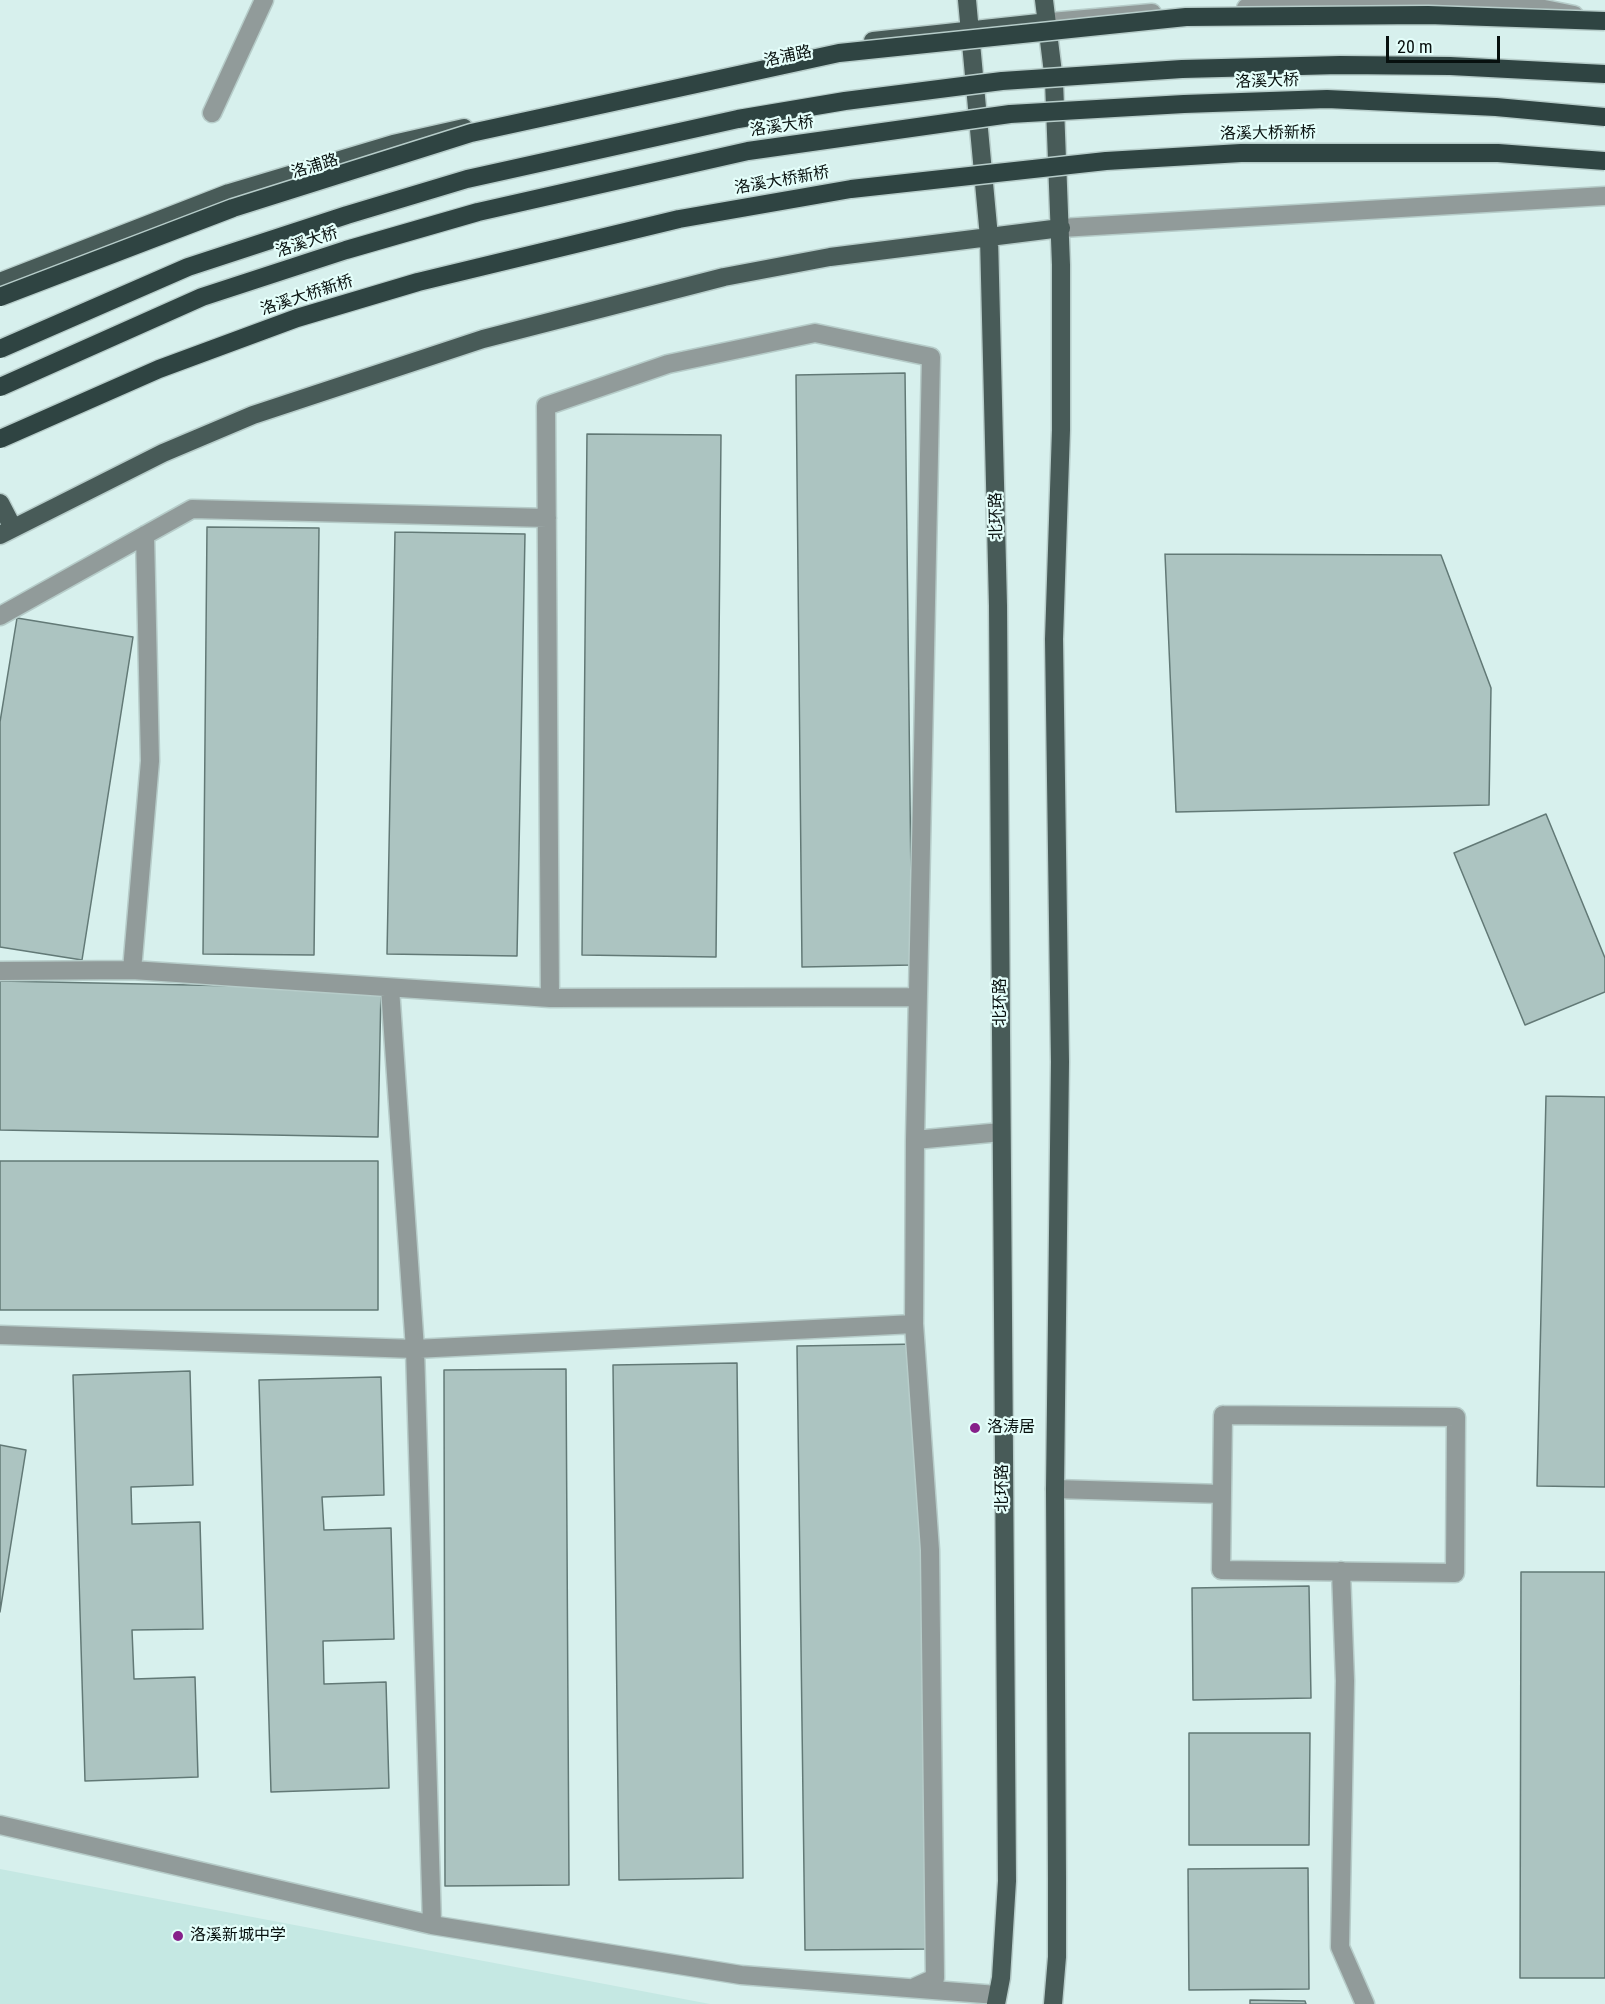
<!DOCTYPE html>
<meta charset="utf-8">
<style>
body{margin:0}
#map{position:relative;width:1605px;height:2004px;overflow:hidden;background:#d7f0ed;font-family:"Roboto Condensed",sans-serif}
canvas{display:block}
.scale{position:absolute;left:1386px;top:36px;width:114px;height:27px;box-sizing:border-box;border:3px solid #07100e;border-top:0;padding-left:8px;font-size:18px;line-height:21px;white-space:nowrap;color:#07100e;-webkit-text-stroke:4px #e4fefa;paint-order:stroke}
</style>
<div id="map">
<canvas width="1605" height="2004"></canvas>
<div class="scale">20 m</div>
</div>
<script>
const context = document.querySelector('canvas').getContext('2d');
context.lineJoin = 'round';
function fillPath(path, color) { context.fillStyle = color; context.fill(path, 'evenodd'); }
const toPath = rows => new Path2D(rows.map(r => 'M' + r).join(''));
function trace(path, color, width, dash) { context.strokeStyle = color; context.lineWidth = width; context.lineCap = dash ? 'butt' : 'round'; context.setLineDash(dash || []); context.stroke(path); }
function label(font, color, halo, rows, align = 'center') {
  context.font = font + ' "Roboto Condensed","Noto Sans SC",sans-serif'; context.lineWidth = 4.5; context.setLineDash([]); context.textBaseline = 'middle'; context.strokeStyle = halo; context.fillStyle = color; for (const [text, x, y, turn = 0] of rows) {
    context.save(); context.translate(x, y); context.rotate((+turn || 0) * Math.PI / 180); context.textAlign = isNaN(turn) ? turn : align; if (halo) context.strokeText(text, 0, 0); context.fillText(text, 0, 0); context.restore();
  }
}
const built = toPath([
 [0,1869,710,2004,0,2004]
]);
const building = toPath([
 [905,373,912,965,802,967,796,375,905,373],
 [587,434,721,435,716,957,582,955,587,434],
 [207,527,319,528,314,955,203,954,207,527],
 [395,532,525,534,517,956,387,954,395,532],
 [1165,554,1441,555,1491,688,1489,805,1176,812,1165,554],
 [17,618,133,637,82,960,0,947,0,722,17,618],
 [1546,814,1605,958,1605,992,1525,1025,1454,853,1546,814],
 [0,981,381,989,378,1137,0,1130,0,981],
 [1546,1096,1605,1097,1605,1487,1537,1486,1546,1096],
 [0,1161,378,1161,378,1310,0,1310,0,1161],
 [920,1344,928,1949,805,1950,797,1346,920,1344],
 [737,1363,743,1878,619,1880,613,1365,737,1363],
 [566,1369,569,1885,445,1886,444,1370,566,1369],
 [190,1371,193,1485,131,1487,132,1524,200,1522,203,1629,132,1630,134,1679,195,1677,198,1777,85,1781,73,1375,190,1371],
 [381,1377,384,1495,322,1497,324,1530,391,1528,394,1639,323,1641,324,1684,386,1682,389,1788,271,1792,259,1380,381,1377],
 [0,1445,26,1450,0,1612,0,1445],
 [1521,1572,1605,1572,1605,1978,1520,1978,1521,1572],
 [1309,1586,1311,1698,1193,1700,1192,1588,1309,1586],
 [1189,1733,1310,1733,1309,1845,1189,1845,1189,1733],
 [1308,1868,1309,1989,1189,1990,1188,1869,1308,1868],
 [1250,2000,1305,2001,1306,2004,1250,2004,1250,2000]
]);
const minor = toPath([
 [1246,8,1365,3,1514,3,1574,15],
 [1051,22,1152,13],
 [212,113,264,0],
 [1061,228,1605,196],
 [0,616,192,509,547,518],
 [132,970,150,761,145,535],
 [0,971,132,970,550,998,918,997],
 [390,988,415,1349,432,1925],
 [550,998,546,406,668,364,815,333,931,357,915,1140,1001,1132],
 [914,1324,930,1550,935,1978,915,1987],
 [0,1335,415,1349,914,1324,915,1140],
 [1223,1415,1456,1417,1455,1573,1221,1570,1223,1415],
 [1055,1489,1222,1494],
 [1341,1571,1345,1681,1340,1947,1365,2004],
 [0,1825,432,1925,741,1975,997,1995]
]);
const major = toPath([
 [967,0,989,237,998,606,1007,1881,1001,1978,996,2004],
 [1044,0,1054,81,1061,265,1061,430,1054,639,1060,1062,1055,1489,1057,1879,1057,1957,1053,2004],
 [873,41,1039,23],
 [0,282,229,193,393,144,464,128],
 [0,503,13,528],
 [0,535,163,453,253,415,483,339,724,277,830,257,1061,228]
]);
const highwayBridge = toPath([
 [0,297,233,208,471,133,839,53,1186,17,1428,15,1605,21],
 [0,349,188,267,347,215,467,179,738,119,845,101,1002,81,1182,69,1340,65,1450,66,1605,74],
 [0,387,202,297,346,250,478,212,748,151,1010,114,1184,104,1327,99,1496,107,1605,117],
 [0,439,159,369,297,318,418,282,679,219,851,189,1106,161,1241,153,1498,153,1605,161]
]);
const markers = [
 [975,1428,6,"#86218a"],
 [178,1936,6,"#86218a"]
];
const streetNames = [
 ["洛浦路",788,57,-12],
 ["洛溪大桥",1267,82,-2],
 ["洛溪大桥",782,127,-8],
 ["洛溪大桥新桥",1268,134,-1],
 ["洛浦路",315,167,-17],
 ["洛溪大桥新桥",782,181,-10],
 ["洛溪大桥",307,243,-18],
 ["洛溪大桥新桥",307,296,-18],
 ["北环路",997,516,-91],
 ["北环路",1001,1002,-90],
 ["北环路",1003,1488,-90]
];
const poiNames = [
 ["洛涛居",987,1428],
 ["洛溪新城中学",190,1936]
];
fillPath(built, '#c5e8e3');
fillPath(building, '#acc4c1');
trace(building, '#627976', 1.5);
trace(minor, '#b6ccc9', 21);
trace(major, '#b6ccc9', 21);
trace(minor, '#919b9a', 18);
trace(major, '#485b58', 18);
trace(highwayBridge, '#b6ccc9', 21, []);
trace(highwayBridge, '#2f4442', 18);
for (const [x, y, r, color] of markers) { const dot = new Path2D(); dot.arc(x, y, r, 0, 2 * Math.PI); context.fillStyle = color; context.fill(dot); trace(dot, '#e4fefa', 2); }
label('16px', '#07100e', '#e4fefa', streetNames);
label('16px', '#07100e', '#e4fefa', poiNames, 'left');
</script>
